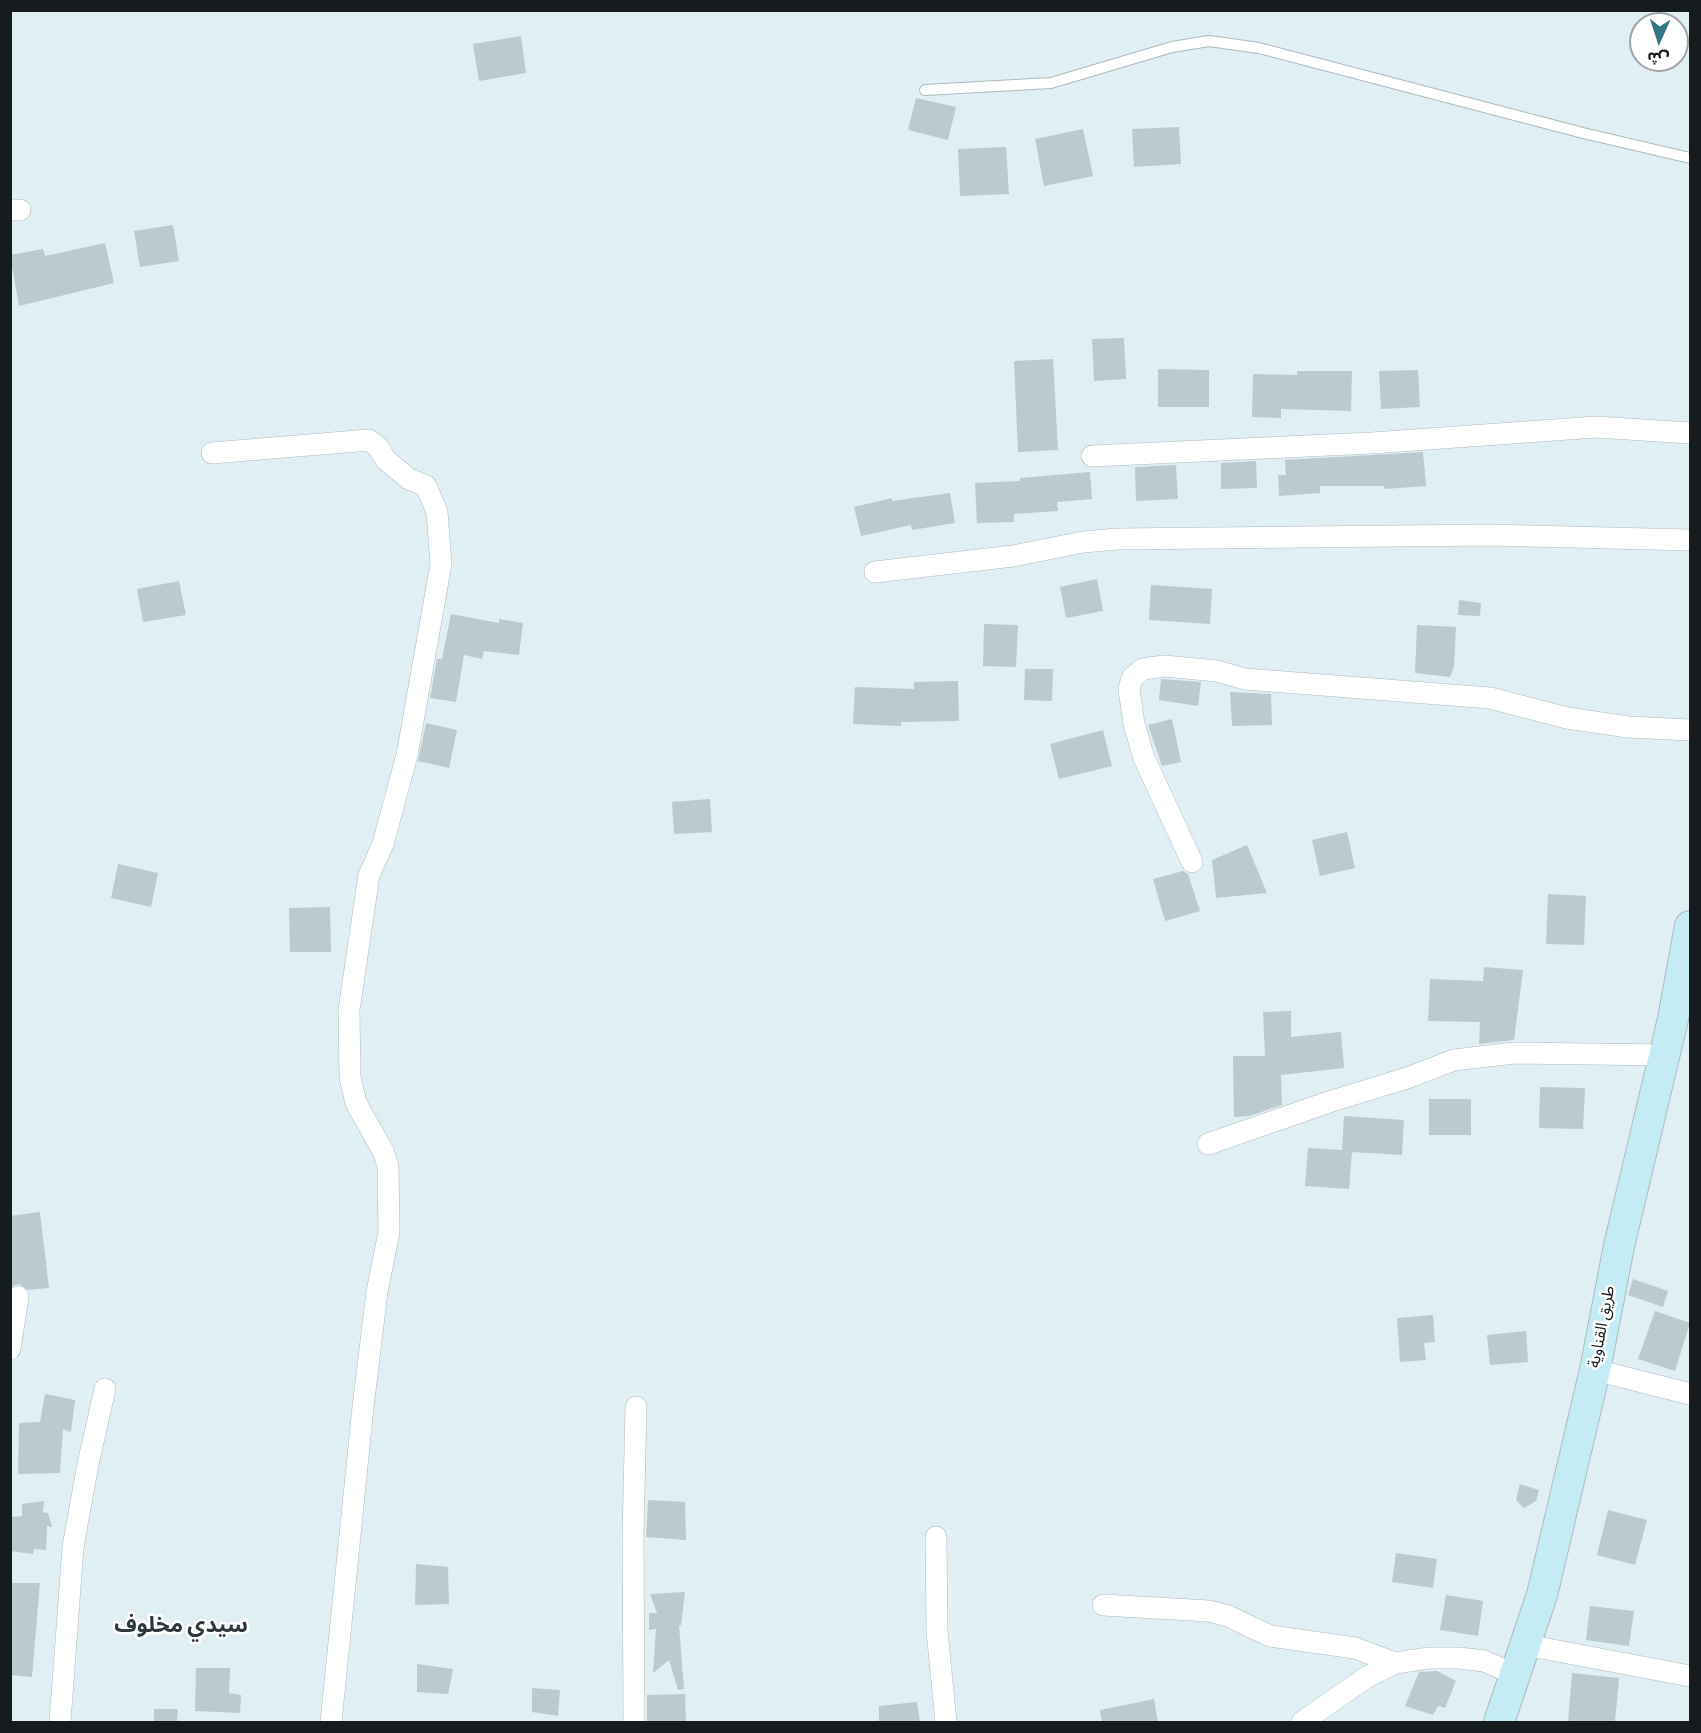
<!DOCTYPE html>
<meta charset="utf-8">
<style>
body{margin:0}
#map{position:relative;width:1701px;height:1733px;overflow:hidden;background:#e0eff3;font-family:"Source Sans 3","Noto Sans Arabic",sans-serif}
canvas{display:block}
.frame{position:absolute;inset:0;border:12px solid #161c1d;pointer-events:none}
.north{position:absolute;left:1629px;top:12px;width:60px;height:60px;box-sizing:border-box;background:#fff;border:2px solid #a2a4a5;border-radius:50%;rotate:183deg;font-size:16px;font-weight:700;line-height:24px;text-align:center;color:#161c1d}
.north::after{content:'';display:block;margin:auto;width:21px;height:27px;background:#337787;clip-path:polygon(50% 0,100% 100%,50% 72%,0 100%)}
</style>
<div id="map">
<canvas width="1701" height="1733"></canvas>
<div class="frame"></div>
<div class="north">ش</div>
</div>
<script>
const context = document.querySelector('canvas').getContext('2d');
context.lineJoin = 'round';
function fillPath(path, color) { context.fillStyle = color; context.fill(path, 'evenodd'); }
const toPath = rows => new Path2D(rows.map(r => 'M' + r).join(''));
function trace(path, color, width, dash) { context.strokeStyle = color; context.lineWidth = width; context.lineCap = dash ? 'butt' : 'round'; context.setLineDash(dash || []); context.stroke(path); }
function label(font, color, halo, rows, align = 'center') {
  context.font = font + ' "Source Sans 3","Noto Sans Arabic",sans-serif'; context.lineWidth = 5; context.setLineDash([]); context.textBaseline = 'middle'; context.strokeStyle = halo; context.fillStyle = color; for (const [text, x, y, turn = 0] of rows) {
    context.save(); context.translate(x, y); context.rotate((+turn || 0) * Math.PI / 180); context.textAlign = isNaN(turn) ? turn : align; if (halo) context.strokeText(text, 0, 0); context.fillText(text, 0, 0); context.restore();
  }
}
const building = toPath([
 [521,36,526,73,479,81,473,44],
 [916,98,956,107,948,140,908,130],
 [1179,127,1181,164,1134,167,1132,129],
 [1083,129,1093,176,1044,186,1035,139],
 [1006,147,1009,194,960,196,958,149],
 [173,225,179,261,140,267,134,231],
 [105,243,114,283,19,306,10,255,43,249,45,256],
 [1124,338,1126,379,1094,381,1092,339],
 [1053,359,1058,450,1018,452,1014,361],
 [1158,369,1209,370,1209,407,1158,407],
 [1418,370,1420,407,1381,409,1379,371],
 [1297,371,1352,371,1351,411,1281,409,1281,418,1252,417,1253,374,1297,375],
 [1423,452,1426,486,1385,489,1384,486,1320,486,1320,493,1279,496,1278,475,1286,475,1285,460],
 [1256,461,1257,488,1221,489,1221,463],
 [1176,465,1178,499,1136,501,1135,467],
 [1090,472,1092,499,1057,502,1058,511,1014,514,1014,522,977,523,975,483,1020,481,1020,478],
 [950,493,955,523,912,530,911,525,861,536,854,507,892,498,892,501],
 [1097,579,1103,611,1066,618,1060,587],
 [179,581,186,615,143,622,137,589],
 [1151,585,1212,589,1210,624,1149,620],
 [1459,600,1481,603,1480,616,1458,615],
 [451,614,499,623,499,619,523,623,519,655,484,651,482,659,464,655,456,702,430,698,437,659,442,659],
 [984,624,1018,625,1016,667,983,666],
 [1417,625,1456,627,1454,667,1450,677,1415,673],
 [1025,669,1053,669,1052,701,1024,700],
 [1161,679,1201,682,1198,706,1159,700],
 [958,681,959,721,901,722,901,726,853,724,855,687,914,689,914,682],
 [1230,692,1271,694,1272,725,1232,726],
 [1172,719,1181,762,1162,766,1148,725],
 [426,723,457,730,449,768,418,761],
 [1103,730,1112,766,1059,779,1050,744],
 [710,799,712,832,674,834,672,802],
 [1347,832,1355,868,1320,876,1312,840],
 [1247,845,1267,893,1216,898,1212,860],
 [118,864,158,873,151,907,111,898],
 [1183,871,1188,874,1200,911,1165,921,1153,879],
 [1548,894,1586,896,1584,945,1546,944],
 [330,907,331,952,290,952,289,908],
 [1484,967,1523,970,1514,1040,1479,1044,1480,1022,1428,1021,1430,979,1483,981],
 [1291,1011,1291,1037,1341,1032,1344,1068,1281,1075,1282,1105,1249,1116,1234,1117,1233,1056,1265,1056,1263,1012],
 [1540,1087,1585,1088,1583,1129,1539,1128],
 [1429,1099,1471,1099,1471,1135,1429,1135],
 [1344,1116,1404,1120,1402,1155,1352,1152,1349,1189,1305,1186,1308,1148,1342,1150],
 [40,1212,49,1288,28,1290,19,1284,10,1287,10,1216],
 [1633,1279,1668,1291,1663,1307,1628,1295],
 [1655,1311,1690,1323,1675,1371,1638,1359],
 [1433,1315,1435,1342,1424,1343,1426,1360,1400,1362,1397,1318],
 [1526,1331,1528,1362,1490,1365,1487,1335],
 [45,1394,75,1400,71,1432,63,1429,60,1473,18,1474,19,1423,40,1422],
 [1520,1484,1539,1490,1536,1501,1524,1508,1516,1500],
 [648,1500,685,1502,686,1540,646,1537],
 [44,1501,43,1512,48,1513,52,1527,47,1526,46,1550,34,1549,33,1554,10,1551,12,1517,22,1516,22,1504],
 [1608,1510,1647,1520,1635,1565,1597,1555],
 [1396,1553,1437,1559,1433,1588,1392,1582],
 [416,1564,448,1567,449,1604,415,1605],
 [10,1583,40,1583,32,1677,10,1675],
 [685,1592,681,1625,679,1626,684,1689,678,1690,669,1660,653,1673,656,1629,649,1630,649,1613,657,1613,650,1594],
 [1446,1595,1483,1601,1478,1636,1440,1630],
 [1590,1606,1634,1611,1629,1646,1586,1640],
 [417,1664,453,1669,448,1694,417,1692],
 [196,1668,230,1668,229,1693,241,1695,240,1713,195,1711],
 [1437,1671,1456,1681,1445,1708,1438,1706,1433,1715,1405,1706,1419,1672],
 [1572,1673,1619,1678,1615,1722,1568,1722],
 [532,1688,560,1690,558,1716,532,1712],
 [685,1694,686,1722,647,1722,647,1695],
 [1154,1699,1158,1722,1102,1722,1100,1710],
 [917,1702,920,1722,879,1722,879,1706],
 [154,1709,178,1709,177,1722,154,1722]
]);
const lane = toPath([
 [925,90,1051,83,1172,47,1209,41,1259,48,1583,133,1690,158]
]);
const street = toPath([
 [10,210,20,210],
 [212,453,369,440,378,447,386,460,409,479,426,486,437,512,441,564,407,755,383,844,369,875,349,1010,350,1077,356,1103,383,1151,388,1166,389,1232,377,1292,363,1407,331,1722],
 [1092,456,1372,443,1596,427,1690,433],
 [875,572,1013,556,1083,542,1118,539,1490,535,1690,540],
 [1192,862,1144,758,1134,724,1129,689,1132,678,1143,669,1164,666,1217,671,1245,679,1490,698,1567,718,1628,727,1690,730],
 [1208,1144,1329,1102,1410,1077,1454,1060,1514,1053,1665,1055],
 [10,1349,18,1297],
 [1595,1370,1690,1394],
 [936,1537,937,1631,946,1722],
 [1103,1605,1209,1611,1228,1616,1270,1636,1355,1648,1395,1663],
 [1526,1645,1690,1676],
 [60,1722,73,1547,88,1464,105,1389],
 [634,1722,633,1535,636,1407],
 [1302,1722,1367,1677,1395,1663,1429,1658,1459,1658,1484,1661,1516,1675]
]);
const secondary = toPath([
 [1499,1722,1542,1595,1595,1370,1619,1246,1673,1019,1690,926]
]);
const streetNames = [
 ["طريق القناوية",1603,1327,-79]
];
const districtNames = [
 ["سيدي مخلوف",181,1627]
];
fillPath(building, '#bbcace');
trace(lane, '#acbbbf', 12);
trace(street, '#acbbbf', 22);
trace(secondary, '#acbbbf', 32);
trace(lane, '#fff', 10);
trace(street, '#fff', 21);
trace(secondary, '#c5ecf5', 30);
label('16px', '#161c1d', '#fff', streetNames);
label('bold 22px', '#2d393c', '#fff', districtNames);
</script>
